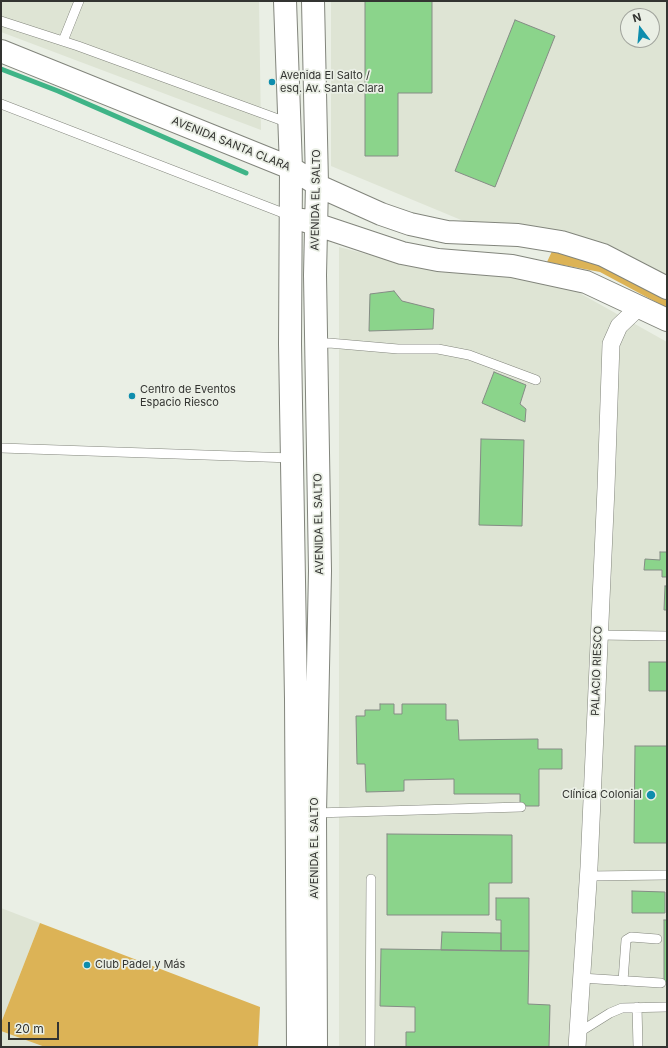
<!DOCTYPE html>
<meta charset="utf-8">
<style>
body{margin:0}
#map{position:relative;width:668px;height:1048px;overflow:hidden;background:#eaefe5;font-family:Inter,sans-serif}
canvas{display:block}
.frame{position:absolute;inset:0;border:2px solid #333431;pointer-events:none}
.north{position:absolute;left:620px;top:8px;width:40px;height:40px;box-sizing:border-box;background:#eaefe5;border:1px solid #a1a49d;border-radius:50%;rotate:344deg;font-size:11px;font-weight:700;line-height:16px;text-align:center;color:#333431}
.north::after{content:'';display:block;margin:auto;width:14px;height:18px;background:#0e8dad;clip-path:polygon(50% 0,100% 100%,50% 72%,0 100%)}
.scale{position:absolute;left:8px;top:1022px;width:51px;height:18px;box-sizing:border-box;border:2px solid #333431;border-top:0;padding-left:5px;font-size:12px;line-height:14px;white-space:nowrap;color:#333431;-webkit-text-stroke:3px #eaefe5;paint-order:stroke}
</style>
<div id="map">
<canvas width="668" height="1048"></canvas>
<div class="frame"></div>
<div class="north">N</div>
<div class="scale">20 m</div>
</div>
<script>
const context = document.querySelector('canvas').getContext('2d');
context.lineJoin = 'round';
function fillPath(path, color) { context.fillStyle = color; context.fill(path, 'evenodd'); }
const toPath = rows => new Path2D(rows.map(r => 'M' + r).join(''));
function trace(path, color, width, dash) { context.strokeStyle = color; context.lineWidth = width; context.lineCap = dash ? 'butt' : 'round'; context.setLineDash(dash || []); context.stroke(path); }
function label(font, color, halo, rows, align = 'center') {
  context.font = font + ' Inter,sans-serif'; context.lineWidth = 3.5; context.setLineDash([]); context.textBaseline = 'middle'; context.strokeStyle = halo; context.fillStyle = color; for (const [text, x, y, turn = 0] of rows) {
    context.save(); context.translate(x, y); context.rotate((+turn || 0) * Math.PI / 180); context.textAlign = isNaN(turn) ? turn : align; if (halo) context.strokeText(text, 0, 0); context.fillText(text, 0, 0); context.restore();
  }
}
const built = toPath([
 [1,1,259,1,261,130,1,32],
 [331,1,667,1,667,277,466,222,331,166],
 [628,16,652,16,652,40,628,40],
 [339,247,409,265,496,273,567,286,667,342,667,1047,339,1047],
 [1,908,40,923,1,1023],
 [1,1031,45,1047,1,1047]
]);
const green = toPath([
 [553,249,586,258,667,298,667,308,600,272,547,262],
 [40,923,260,1007,258,1047,45,1047,1,1031,1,1023]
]);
const stream = toPath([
 [1,69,58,91,246,173]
]);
const building = toPath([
 [365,1,432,1,432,93,398,93,398,156,365,156,365,1],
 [515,20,555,36,495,187,455,171,515,20],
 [394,291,402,301,434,309,433,329,369,331,370,294,394,291],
 [494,372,526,385,520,404,526,409,525,422,482,403,494,372],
 [481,439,524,440,522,526,479,525,481,439],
 [660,552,667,552,667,577,662,577,662,570,644,570,645,559,660,560,660,552],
 [665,586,667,586,667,610,664,610,665,586],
 [649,662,667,662,667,691,649,691,649,662],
 [380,704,394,704,394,714,402,714,402,704,446,704,446,720,458,720,459,740,538,739,538,749,562,749,562,769,539,769,539,806,520,806,520,794,454,794,454,779,404,780,404,791,366,792,365,764,357,764,356,716,365,716,365,710,380,710,380,704],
 [635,746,667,746,667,843,634,843,635,746],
 [387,834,512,835,512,883,489,883,489,915,387,915,387,834],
 [632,891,665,892,665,913,632,913,632,891],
 [496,898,529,898,529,951,501,951,501,920,496,920,496,898],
 [664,920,667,920,667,982,664,982,664,920],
 [442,932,501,933,501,951,441,950,442,932],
 [381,949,529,951,528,1004,550,1005,549,1047,406,1047,406,1032,415,1032,415,1007,380,1006,381,949]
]);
const lane = toPath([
 [1,21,78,46,289,123],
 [63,41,79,1],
 [1,104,291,216],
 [316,344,329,343,398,349,438,349,469,355,536,380],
 [1,448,292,458],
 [599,635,667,636],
 [315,813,521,807],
 [588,876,667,875],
 [581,978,661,983],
 [623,981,626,940,631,937,657,939],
 [637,1007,638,1047],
 [578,1033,610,1013,622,1008,667,1007],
 [370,1047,371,879]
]);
const street = toPath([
 [577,1047,589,867,606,488,611,344,619,326,640,306]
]);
const secondary = toPath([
 [285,1,291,168,290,344,296,699,298,1047],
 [313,1,317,184,315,275,320,571,315,813,316,1047],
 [1,51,291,168,323,188,381,214,410,224,447,232,518,235,561,242,603,255,667,288],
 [303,220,402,253,438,260,512,266,586,282,667,320]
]);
const markers = [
 [272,82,4,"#0e8dad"],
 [132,396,4,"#0e8dad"],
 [651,795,5,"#0e8dad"],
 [87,965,4,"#0e8dad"]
];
const poiNames = [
 ["Avenida El Salto /",280,76],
 ["esq. Av. Santa Clara",280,89],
 ["Centro de Eventos",140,390],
 ["Espacio Riesco",140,403],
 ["Clínica Colonial",642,795,"right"],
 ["Club Padel y Más",95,965]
];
const streetNames = [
 ["AVENIDA SANTA CLARA",231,144,22],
 ["AVENIDA EL SALTO",316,200,-89],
 ["AVENIDA EL SALTO",319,524,-91],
 ["PALACIO RIESCO",597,671,-88],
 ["AVENIDA EL SALTO",315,848,-90]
];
fillPath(built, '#dee4d4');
fillPath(green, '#dcb356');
trace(stream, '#3fb487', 5);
fillPath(building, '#8bd48b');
trace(building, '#858c85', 1);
trace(lane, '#82857c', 10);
trace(street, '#82857c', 18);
trace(secondary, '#82857c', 24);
trace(lane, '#fff', 9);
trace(street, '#fff', 17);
trace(secondary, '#fff', 22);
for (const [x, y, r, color] of markers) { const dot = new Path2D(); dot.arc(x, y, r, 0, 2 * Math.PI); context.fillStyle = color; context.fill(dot); trace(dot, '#eaefe5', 1.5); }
label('11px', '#333431', '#eaefe5', poiNames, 'left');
label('11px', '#333431', '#eaefe5', streetNames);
</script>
